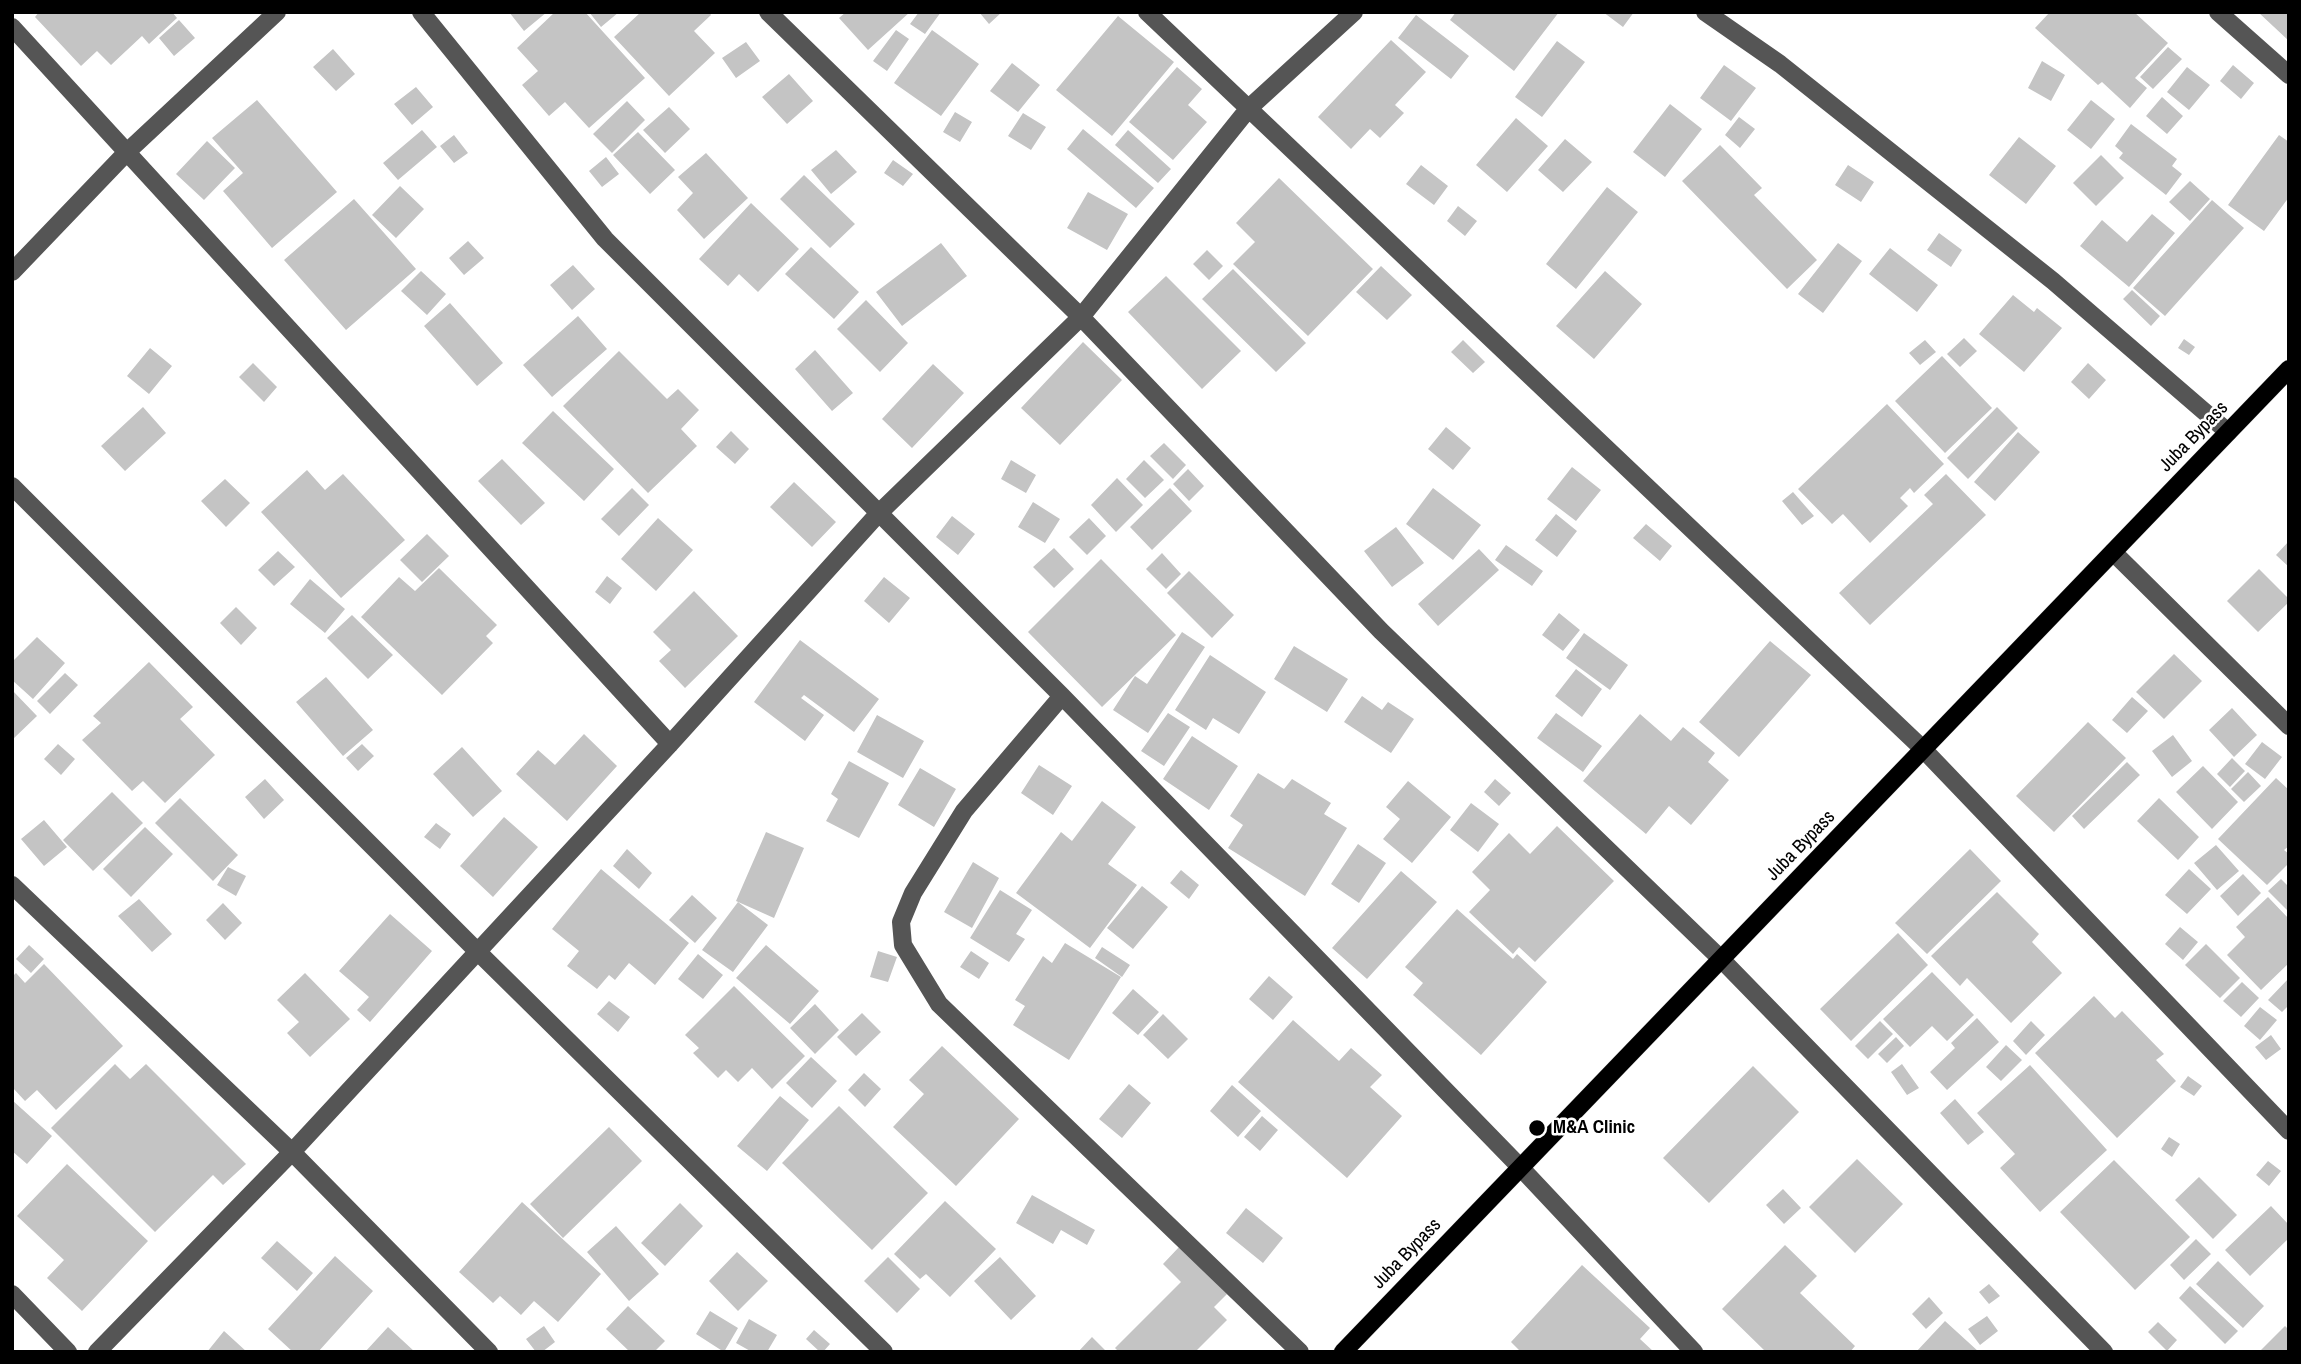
<!DOCTYPE html>
<style>
body{margin:0}
#map{position:relative;width:2301px;height:1364px;overflow:hidden;background:#fff;font-family:"Archivo Narrow",sans-serif}
canvas{display:block}
.frame{position:absolute;inset:0;border:14px solid #000;pointer-events:none}
</style>
<div id="map">
<canvas width="2301" height="1364"></canvas>
<div class="frame"></div>
</div>
<script>
const context = document.querySelector('canvas').getContext('2d');
context.lineJoin = 'round';
function fillPath(path, color) { context.fillStyle = color; context.fill(path, 'evenodd'); }
const toPath = rows => new Path2D(rows.map(r => 'M' + r).join(''));
function trace(path, color, width, dash) { context.strokeStyle = color; context.lineWidth = width; context.lineCap = dash ? 'butt' : 'round'; context.setLineDash(dash || []); context.stroke(path); }
function label(font, color, halo, rows, align = 'center') {
  context.font = font + ' "Archivo Narrow",sans-serif'; context.lineWidth = 5; context.setLineDash([]); context.textBaseline = 'middle'; context.strokeStyle = halo; context.fillStyle = color; for (const [text, x, y, turn = 0] of rows) {
    context.save(); context.translate(x, y); context.rotate((+turn || 0) * Math.PI / 180); context.textAlign = isNaN(turn) ? turn : align; if (halo) context.strokeText(text, 0, 0); context.fillText(text, 0, 0); context.restore();
  }
}
const building = toPath([
 [39,12,172,12,177,18,149,44,142,36,111,65,97,51,81,66,35,17],
 [509,12,547,12,524,31],
 [555,12,585,12,645,78,589,128,565,102,549,116,522,85,538,71,517,48],
 [589,12,619,12,601,27],
 [641,12,709,12,711,15,694,31,715,53,669,96,614,37],
 [846,12,910,12,868,50,839,18],
 [919,12,941,12,925,34,910,24],
 [979,12,1002,12,989,24],
 [1456,12,1559,12,1514,71,1450,20],
 [1603,12,1634,12,1623,27],
 [2050,12,2134,12,2168,43,2135,78,2147,88,2130,108,2102,82,2098,85,2035,28],
 [2258,12,2289,12,2289,41],
 [1416,15,1469,56,1451,79,1398,38],
 [1118,16,1174,62,1112,136,1056,90],
 [179,20,195,38,174,56,159,38],
 [896,30,909,39,887,71,873,61],
 [932,30,979,64,941,116,894,83],
 [1391,40,1426,72,1395,105,1404,113,1380,138,1370,129,1351,149,1318,117],
 [1557,41,1585,62,1542,117,1515,97],
 [746,42,760,61,736,78,722,58],
 [2168,47,2182,59,2153,89,2140,77],
 [333,49,355,74,336,91,313,67],
 [2042,61,2065,75,2051,101,2028,88],
 [1012,63,1040,85,1018,112,990,91],
 [1724,65,1756,88,1731,121,1700,98],
 [2233,65,2254,83,2241,99,2220,81],
 [1177,67,1202,89,1188,105,1207,122,1173,160,1129,122],
 [2187,67,2210,85,2189,110,2167,92],
 [789,74,813,101,787,124,762,97],
 [416,87,433,107,412,125,394,104],
 [2162,97,2183,116,2167,134,2146,116],
 [257,100,337,192,272,248,223,191,243,173,212,138],
 [2091,100,2115,119,2091,149,2067,130],
 [627,101,645,120,612,153,593,134],
 [1670,104,1702,129,1665,177,1633,152],
 [669,107,690,129,665,153,643,130],
 [955,112,972,122,960,142,943,132],
 [1023,113,1046,127,1031,150,1008,136],
 [1739,117,1755,129,1740,148,1725,135],
 [1516,118,1548,146,1507,192,1476,165],
 [2131,124,2177,159,2172,166,2182,174,2166,195,2119,158,2123,153,2115,146],
 [1083,129,1154,188,1136,208,1067,149],
 [422,130,437,147,398,180,383,163],
 [1128,130,1171,169,1158,183,1115,145],
 [638,132,675,170,650,194,613,155],
 [454,135,468,153,454,163,440,146],
 [2279,135,2289,142,2289,197,2264,231,2228,205],
 [2019,137,2056,166,2026,204,1989,175],
 [1565,139,1592,162,1563,192,1538,170],
 [207,141,235,168,204,200,176,174],
 [1720,145,1762,188,1754,195,1817,260,1787,289,1682,181],
 [836,150,857,172,831,194,811,170],
 [706,153,748,198,704,239,677,210,693,193,678,177],
 [2101,155,2124,178,2096,206,2073,183],
 [606,157,619,174,602,187,589,171],
 [893,160,913,174,903,186,884,173],
 [1421,165,1448,186,1434,205,1406,184],
 [1848,165,1874,182,1861,202,1835,185],
 [804,175,855,224,830,248,780,199],
 [1279,178,1373,269,1308,336,1233,264,1255,242,1236,223],
 [2190,181,2210,199,2190,221,2169,202],
 [400,186,424,209,396,238,372,215],
 [1607,187,1638,212,1576,289,1546,264],
 [1088,192,1128,214,1107,250,1067,228],
 [354,199,416,269,346,330,284,260],
 [2212,200,2244,228,2165,316,2133,288],
 [751,203,799,249,758,292,739,274,728,286,699,259],
 [1458,206,1477,221,1465,236,1447,221],
 [2152,214,2175,233,2129,287,2080,246,2102,220,2127,242],
 [1939,233,1962,250,1951,267,1927,250],
 [468,241,484,258,464,275,449,258],
 [941,243,967,276,902,326,876,292],
 [1838,243,1862,261,1823,313,1798,294],
 [811,247,859,292,834,319,785,274],
 [1890,248,1938,285,1917,312,1869,274],
 [1207,250,1223,266,1209,280,1193,264],
 [573,265,595,289,572,310,550,285],
 [1381,266,1412,295,1387,320,1356,292],
 [1233,269,1306,343,1276,372,1202,299],
 [421,271,446,294,427,315,401,291],
 [1605,271,1642,304,1594,359,1556,326],
 [1166,276,1241,351,1202,389,1128,312],
 [2132,290,2160,316,2151,326,2123,299],
 [2013,295,2034,312,2037,308,2062,328,2024,372,1979,334],
 [866,300,908,343,880,372,837,329],
 [450,303,503,363,477,386,424,326],
 [578,316,607,349,552,397,523,365],
 [1964,338,1977,351,1960,367,1947,354],
 [2184,339,2195,347,2189,355,2178,348],
 [1463,340,1485,362,1473,373,1451,352],
 [1925,340,1936,352,1920,365,1909,353],
 [1083,342,1122,380,1060,445,1021,408],
 [150,348,172,366,149,394,127,376],
 [815,350,853,393,832,411,795,369],
 [619,351,667,399,678,389,699,410,681,429,697,446,648,493,563,406],
 [1942,356,1992,408,1945,453,1895,401],
 [253,363,277,387,264,402,239,377],
 [2088,363,2106,380,2089,399,2071,382],
 [933,364,964,393,912,448,882,419],
 [1887,404,1944,464,1914,493,1910,488,1900,498,1908,506,1870,543,1843,514,1832,524,1798,489],
 [143,407,166,433,125,471,101,446],
 [1997,407,2018,428,1968,479,1947,458],
 [553,411,614,469,584,501,522,443],
 [1446,427,1471,448,1453,470,1428,449],
 [731,431,749,449,735,464,716,447],
 [2018,432,2040,452,1995,501,1974,482],
 [1164,443,1186,465,1173,479,1150,456],
 [502,459,545,503,521,525,478,481],
 [1011,460,1036,475,1026,493,1001,479],
 [1144,460,1164,480,1145,498,1126,479],
 [1572,467,1601,490,1576,521,1547,499],
 [1188,469,1204,486,1189,501,1173,484],
 [307,470,325,490,343,474,405,540,341,598,261,512],
 [1946,474,1986,515,1870,625,1839,593,1933,504,1924,495],
 [1117,478,1143,505,1116,532,1091,505],
 [225,479,250,503,226,527,201,501],
 [794,482,836,522,812,547,770,507],
 [632,488,649,505,619,536,601,519],
 [1170,488,1192,511,1152,550,1130,527],
 [1433,488,1481,525,1453,560,1406,524],
 [1793,492,1814,516,1802,525,1782,501],
 [1033,502,1060,519,1045,543,1018,527],
 [1556,514,1577,531,1557,557,1535,540],
 [952,516,975,534,958,555,936,537],
 [658,518,693,550,656,591,621,559],
 [1089,518,1106,536,1087,555,1069,537],
 [1646,524,1672,546,1660,561,1633,538],
 [1396,527,1424,563,1392,587,1364,551],
 [427,534,449,556,422,582,400,560],
 [2289,541,2289,567,2276,555],
 [1506,545,1543,571,1532,586,1495,560],
 [1054,548,1074,569,1054,588,1033,567],
 [1479,549,1499,570,1438,626,1418,604],
 [278,551,295,567,274,586,258,570],
 [1162,553,1181,574,1166,589,1146,569],
 [1101,559,1176,635,1102,707,1028,632],
 [439,568,497,625,486,636,493,643,442,695,361,617,399,577,415,591],
 [2259,569,2289,599,2289,602,2258,632,2227,601],
 [1189,571,1234,615,1212,638,1167,593],
 [607,576,622,588,610,604,595,592],
 [884,577,910,598,889,623,864,601],
 [310,579,345,609,325,633,290,604],
 [694,591,738,636,685,688,659,661,671,650,653,632],
 [236,607,257,628,241,645,220,623],
 [1559,613,1580,630,1563,651,1542,635],
 [352,615,393,655,368,679,327,638],
 [1182,632,1205,647,1148,733,1113,710,1135,676,1147,684],
 [1584,633,1628,665,1610,690,1566,658],
 [37,637,65,663,33,699,12,680,12,662],
 [800,640,879,699,854,732,804,695,801,698,824,715,805,741,754,702],
 [1770,641,1811,675,1739,757,1699,722],
 [1294,646,1348,679,1327,712,1274,679],
 [2174,654,2202,681,2164,719,2136,692],
 [1210,655,1266,692,1239,734,1213,718,1206,730,1175,710],
 [149,662,193,707,180,719,215,755,165,803,143,781,132,791,82,740,101,723,93,716],
 [1576,669,1602,689,1582,717,1555,696],
 [65,673,78,685,50,714,37,701],
 [326,677,373,730,343,756,296,702],
 [12,690,37,716,12,740],
 [1362,696,1382,710,1388,702,1414,719,1391,753,1344,722],
 [2132,697,2148,711,2127,733,2112,720],
 [2232,708,2257,735,2234,757,2209,730],
 [1168,713,1190,727,1164,766,1141,751],
 [1556,713,1602,746,1583,772,1537,738],
 [1640,714,1671,741,1683,727,1715,753,1708,762,1729,780,1691,825,1669,806,1646,834,1583,781],
 [877,715,924,741,903,778,857,752],
 [2088,722,2126,758,2054,832,2016,796],
 [584,734,617,766,567,821,516,774,538,750,555,765],
 [2173,735,2192,761,2172,777,2152,751],
 [1192,736,1238,766,1209,810,1163,779],
 [2262,742,2282,757,2265,779,2245,764],
 [58,744,75,759,61,775,44,759],
 [362,744,374,756,358,771,346,758],
 [462,747,502,791,473,817,433,774],
 [2232,758,2245,771,2230,787,2217,774],
 [849,761,889,783,859,838,826,821,838,799,831,794],
 [2127,762,2140,775,2084,829,2072,816],
 [1039,765,1072,786,1053,815,1021,793],
 [2203,766,2238,802,2212,829,2176,792],
 [920,768,956,789,934,827,898,805],
 [2248,772,2261,786,2244,802,2231,789],
 [1258,773,1284,789,1292,779,1331,803,1324,814,1347,828,1305,896,1228,848,1243,825,1230,816],
 [2276,778,2289,790,2289,823,2287,825,2289,827,2289,846,2284,850,2289,854,2289,863,2267,885,2218,839],
 [265,779,284,800,264,819,245,797],
 [1495,779,1511,793,1499,806,1484,792],
 [1408,781,1451,817,1412,863,1383,839,1400,819,1386,807],
 [112,792,143,823,93,871,63,840],
 [180,798,238,855,213,881,155,823],
 [2159,798,2199,837,2178,860,2137,821],
 [1102,801,1136,827,1108,864,1137,885,1090,948,1016,893,1061,832,1072,841],
 [1471,803,1499,824,1478,852,1450,830],
 [504,817,538,847,493,897,460,866],
 [44,820,67,847,44,866,21,839],
 [436,823,451,834,440,849,424,837],
 [1557,826,1614,881,1535,962,1519,947,1513,954,1469,912,1490,890,1472,872,1509,833,1530,854],
 [145,827,173,854,131,897,103,869],
 [766,832,804,848,774,918,736,901],
 [1358,844,1386,863,1359,903,1331,884],
 [2216,845,2239,871,2217,890,2194,863],
 [627,849,652,873,639,889,613,866],
 [1970,849,2001,881,1927,954,1895,923],
 [973,862,999,878,972,928,944,912],
 [228,867,246,876,236,896,217,885],
 [601,869,689,943,655,985,629,963,615,980,609,975,597,989,567,966,579,951,552,929],
 [2189,869,2211,889,2187,914,2165,895],
 [1181,870,1199,885,1189,899,1170,883],
 [1401,871,1437,902,1367,979,1332,948],
 [2243,874,2261,893,2238,916,2220,896],
 [2281,879,2289,887,2289,912,2268,891],
 [1142,886,1168,907,1133,949,1107,928],
 [1000,890,1032,910,1016,934,1025,939,1009,962,970,938],
 [1997,892,2039,934,2032,942,2062,973,2011,1023,1967,978,1960,986,1931,956],
 [692,895,717,918,695,943,669,920],
 [2268,897,2289,919,2289,963,2261,990,2227,955,2245,937,2236,927],
 [139,899,172,934,152,952,118,916],
 [738,902,768,925,733,972,702,950],
 [223,903,242,923,225,940,206,920],
 [1457,909,1513,959,1517,954,1547,982,1481,1055,1413,995,1423,983,1405,967],
 [390,914,432,951,370,1022,357,1010,369,997,339,971],
 [2180,927,2198,942,2183,960,2165,944],
 [1898,933,1928,965,1851,1041,1820,1009],
 [1065,943,1121,977,1069,1060,1013,1025,1025,1006,1015,1000,1043,956,1052,963],
 [2206,944,2240,978,2220,998,2185,965],
 [29,945,44,959,31,973,16,959],
 [766,945,819,991,790,1024,736,978],
 [1102,947,1130,965,1122,977,1095,958],
 [878,951,897,957,888,982,870,977],
 [971,951,989,963,979,979,960,967],
 [698,954,723,975,703,999,678,979],
 [44,964,123,1046,56,1110,37,1090,25,1101,12,1087,12,977,16,973,25,983],
 [1932,972,1974,1015,1947,1041,1932,1026,1910,1047,1883,1019],
 [305,973,350,1019,310,1057,287,1033,299,1022,277,1000],
 [1269,976,1293,997,1273,1020,1249,999],
 [2289,978,2289,1005,2282,1012,2268,1000],
 [2242,982,2259,998,2241,1017,2223,1001],
 [734,986,805,1056,772,1089,752,1068,738,1082,726,1070,718,1078,693,1053,699,1048,685,1035],
 [1133,989,1159,1012,1138,1035,1112,1013],
 [2094,996,2115,1018,2122,1011,2164,1054,2156,1060,2176,1081,2117,1138,2035,1053],
 [609,1001,630,1017,618,1032,597,1014],
 [815,1004,839,1030,815,1054,790,1028],
 [2260,1007,2277,1020,2260,1040,2244,1026],
 [862,1013,881,1032,856,1056,837,1037],
 [1163,1014,1188,1039,1168,1059,1143,1035],
 [1977,1018,1999,1042,1947,1090,1930,1072,1955,1048,1951,1043],
 [1293,1020,1339,1061,1351,1048,1382,1075,1370,1087,1402,1116,1347,1178,1238,1082],
 [1880,1021,1893,1034,1868,1059,1855,1046],
 [2031,1021,2045,1035,2026,1055,2013,1041],
 [2271,1035,2281,1049,2266,1060,2255,1047],
 [1896,1037,1904,1046,1887,1063,1878,1054],
 [2006,1045,2022,1060,2001,1081,1986,1067],
 [942,1046,1019,1119,956,1186,893,1127,924,1094,909,1080],
 [811,1057,837,1081,812,1108,786,1083],
 [115,1064,130,1079,146,1064,246,1164,223,1185,213,1175,155,1232,51,1128],
 [1902,1064,1919,1088,1907,1095,1891,1072],
 [2030,1065,2107,1150,2040,1212,2000,1168,2015,1154,1977,1113],
 [1753,1066,1799,1112,1709,1203,1663,1158],
 [864,1073,881,1089,865,1107,848,1090],
 [2188,1076,2202,1086,2194,1096,2180,1087],
 [1129,1084,1151,1103,1122,1138,1099,1119],
 [1232,1085,1261,1111,1238,1137,1210,1111],
 [780,1096,809,1120,767,1171,737,1146],
 [1955,1099,1984,1132,1968,1145,1940,1113],
 [12,1100,52,1136,27,1164,12,1151],
 [839,1106,928,1193,872,1250,782,1163],
 [1262,1116,1278,1130,1260,1151,1244,1137],
 [609,1127,642,1161,563,1238,530,1204],
 [2169,1137,2180,1144,2172,1157,2161,1149],
 [1857,1159,1903,1204,1855,1253,1809,1207],
 [2114,1160,2190,1237,2135,1290,2060,1212],
 [2268,1161,2281,1171,2269,1186,2256,1175],
 [67,1164,148,1241,82,1311,47,1278,64,1260,17,1216],
 [2199,1177,2237,1215,2213,1239,2175,1200],
 [1783,1189,1801,1208,1784,1224,1766,1205],
 [1032,1195,1095,1230,1087,1245,1061,1230,1053,1244,1016,1223],
 [945,1201,996,1249,950,1297,926,1274,920,1279,894,1254],
 [522,1202,601,1274,558,1322,534,1301,521,1315,500,1296,493,1303,459,1272],
 [680,1203,703,1226,665,1266,641,1243],
 [2271,1206,2289,1225,2289,1238,2250,1276,2225,1250],
 [1246,1208,1283,1238,1263,1263,1226,1233],
 [616,1226,659,1274,629,1301,587,1252],
 [2196,1239,2211,1254,2184,1280,2170,1265],
 [277,1241,313,1273,297,1291,261,1258],
 [1785,1245,1817,1276,1800,1293,1855,1346,1850,1352,1766,1352,1722,1309],
 [1180,1246,1227,1294,1214,1307,1227,1320,1195,1352,1119,1352,1115,1348,1181,1282,1163,1264],
 [737,1252,768,1281,738,1311,709,1281],
 [335,1256,373,1291,318,1352,293,1352,268,1329],
 [888,1257,920,1289,897,1313,864,1281],
 [1000,1257,1036,1296,1011,1320,974,1281],
 [2218,1261,2264,1306,2243,1328,2196,1284],
 [1582,1265,1650,1328,1640,1339,1654,1352,1521,1352,1511,1342],
 [1989,1284,2000,1296,1989,1304,1979,1292],
 [2190,1286,2238,1331,2225,1344,2179,1298],
 [1929,1297,1943,1313,1926,1329,1912,1314],
 [628,1306,665,1341,654,1352,630,1352,606,1329],
 [710,1311,738,1328,724,1352,696,1334],
 [1987,1316,1998,1331,1980,1345,1968,1329],
 [749,1319,777,1335,767,1352,752,1352,736,1343],
 [1945,1321,1979,1352,1916,1352],
 [2158,1322,2177,1340,2167,1351,2148,1332],
 [544,1326,555,1342,542,1352,536,1352,526,1339],
 [2285,1326,2289,1330,2289,1352,2259,1352],
 [388,1327,415,1352,365,1352],
 [814,1330,830,1344,823,1352,820,1352,806,1339],
 [224,1331,247,1352,207,1352],
 [1092,1337,1107,1352,1078,1352]
]);
const minor = toPath([
 [421,12,605,239,1062,696,1520,1167,1694,1352],
 [768,12,1081,317,1381,631,1721,959,2104,1352],
 [1147,12,1923,749,2289,1131],
 [1705,12,1780,64,2053,281,2228,432],
 [2218,12,2289,75],
 [12,27,670,744],
 [12,272,127,152,277,12],
 [12,486,477,951,884,1352],
 [2113,552,2289,726],
 [1062,696,964,811,913,893,901,922,903,945,939,1004,1300,1352],
 [12,885,292,1152,489,1352],
 [12,1294,68,1352],
 [97,1352,292,1152,670,744,878,514,1081,317,1249,108,1354,12]
]);
const major = toPath([
 [1343,1352,2289,369]
]);
const markers = [
 [1537,1128,9,"#000"]
];
const streetNames = [
 ["Juba Bypass",2194,437,-46],
 ["Juba Bypass",1801,846,-46],
 ["Juba Bypass",1407,1254,-46]
];
const poiNames = [
 ["M&A Clinic",1553,1128]
];
fillPath(building, '#c4c4c4');
trace(major, '#dbdbdb', 19);
trace(minor, '#555', 18);
trace(major, '#000', 18);
for (const [x, y, r, color] of markers) { const dot = new Path2D(); dot.arc(x, y, r, 0, 2 * Math.PI); context.fillStyle = color; context.fill(dot); trace(dot, '#fff', 2.5); }
label('19px', '#000', '#fff', streetNames);
label('bold 19px', '#000', '#fff', poiNames, 'left');
</script>
